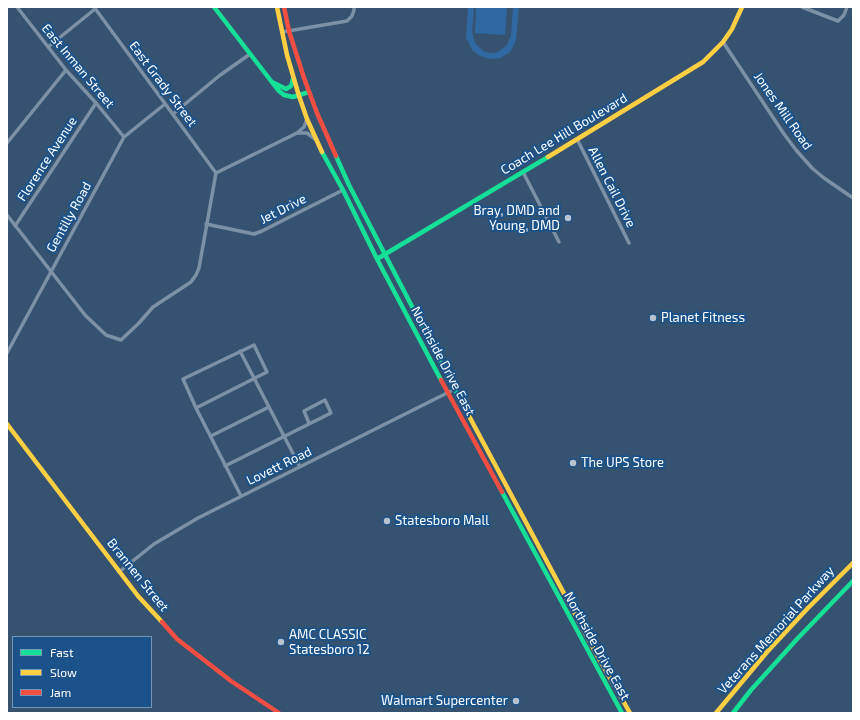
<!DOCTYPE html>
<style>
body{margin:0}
#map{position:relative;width:860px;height:720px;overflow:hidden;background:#355371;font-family:"Exo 2",sans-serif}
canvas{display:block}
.frame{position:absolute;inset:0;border:8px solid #fff;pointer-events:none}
.legend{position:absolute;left:12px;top:636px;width:140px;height:72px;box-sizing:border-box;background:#1c528a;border:1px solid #7797b9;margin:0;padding:5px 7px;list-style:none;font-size:12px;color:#fff}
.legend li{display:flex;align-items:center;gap:8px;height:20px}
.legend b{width:20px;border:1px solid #7797b9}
</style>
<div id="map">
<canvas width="860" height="720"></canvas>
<div class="frame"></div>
<ul class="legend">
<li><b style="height:5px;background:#16e098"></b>Fast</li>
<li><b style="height:5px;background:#ffcf43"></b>Slow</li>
<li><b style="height:5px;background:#f24e42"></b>Jam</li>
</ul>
</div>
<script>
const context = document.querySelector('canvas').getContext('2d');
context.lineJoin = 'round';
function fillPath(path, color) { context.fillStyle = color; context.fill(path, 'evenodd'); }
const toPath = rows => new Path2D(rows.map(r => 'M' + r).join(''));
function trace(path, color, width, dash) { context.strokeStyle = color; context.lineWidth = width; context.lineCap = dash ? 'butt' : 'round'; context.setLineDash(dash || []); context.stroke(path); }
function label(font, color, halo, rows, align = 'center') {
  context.font = font + ' "Exo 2",sans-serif'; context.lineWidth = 4; context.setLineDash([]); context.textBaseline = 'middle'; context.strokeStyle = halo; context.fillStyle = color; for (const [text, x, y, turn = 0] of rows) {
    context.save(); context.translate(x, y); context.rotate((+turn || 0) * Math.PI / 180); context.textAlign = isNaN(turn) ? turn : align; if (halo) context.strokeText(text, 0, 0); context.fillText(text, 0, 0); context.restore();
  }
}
const green = toPath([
 [468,7,474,7,472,32,475,43,483,51,490,53,498,52,507,45,511,35,513,7,519,7,516,40,512,49,509,53,500,58,490,59,480,56,472,50,466,37],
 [476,7,507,7,505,35,475,33]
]);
const street = toPath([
 [17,7,66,70,96,103,124,137],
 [94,7,216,173],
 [802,7,838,21,844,15,847,7],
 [282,32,347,21,352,16,354,10,354,7],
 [723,42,784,134,796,150,813,169,824,178,853,198],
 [48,47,95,9],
 [173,114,219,76,250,54],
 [298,133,307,133,315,139],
 [577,139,629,243],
 [7,143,66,70],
 [523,172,559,242],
 [216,173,297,133,304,127,307,119],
 [7,215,85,315,106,335,121,340,139,323,153,307,191,282,196,275,199,268,216,173],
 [206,224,254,234,262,231,343,190],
 [15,226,96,103],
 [240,351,300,467],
 [7,353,124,137,165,104],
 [196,408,267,372,254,345,183,379,196,408,241,496],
 [211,436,269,407],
 [225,466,331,413,325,400,304,411,309,423],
 [119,572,154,544,198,518,455,389]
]);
const fast = toPath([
 [214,7,278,90,284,95,293,97,309,92],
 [272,82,286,89,291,86,293,79],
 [322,152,343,190,377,259,441,380],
 [336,156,349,185,461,401],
 [377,259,548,157],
 [502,492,622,713],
 [733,713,751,690,798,638,853,581]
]);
const slow = toPath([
 [277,7,287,55,299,96,307,119,322,152],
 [548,157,703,62,723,42,732,29,742,7],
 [461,401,598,657,630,713],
 [7,424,138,596,162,622],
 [716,713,767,652,808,608,853,563]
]);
const jam = toPath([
 [284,7,289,31,304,78,317,113,336,156],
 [441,380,502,492],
 [162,622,177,639,231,681,279,713]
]);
const markers = [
 [568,218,4,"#b8c3cd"],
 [653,318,4,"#b8c3cd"],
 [573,463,4,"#b8c3cd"],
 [387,521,4,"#b8c3cd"],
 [281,642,4,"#b8c3cd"],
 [516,701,4,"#b8c3cd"]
];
const streetNames = [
 ["East Inman Street",78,66,50],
 ["East Grady Street",163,84,53],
 ["Jones Mill Road",783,111,55],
 ["Coach Lee Hill Boulevard",564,134,-31],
 ["Florence Avenue",47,159,-57],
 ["Allen Cail Drive",612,187,63],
 ["Jet Drive",283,209,-27],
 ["Gentilly Road",69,217,-61],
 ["Northside Drive East",443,361,62],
 ["Lovett Road",279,466,-26],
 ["Brannen Street",138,575,51],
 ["Veterans Memorial Parkway",776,630,-48],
 ["Northside Drive East",597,646,61]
];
const poiNames = [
 ["Bray, DMD and",560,211,"right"],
 ["Young, DMD",560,226,"right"],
 ["Planet Fitness",661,318],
 ["The UPS Store",581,463],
 ["Statesboro Mall",395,521],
 ["AMC CLASSIC",289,635],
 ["Statesboro 12",289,650],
 ["Walmart Supercenter",508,701,"right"]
];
fillPath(green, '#3069a1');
trace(street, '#7c91a6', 3.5);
trace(fast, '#16e098', 4.5);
trace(slow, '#ffcf43', 4.5);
trace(jam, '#f24e42', 4.5);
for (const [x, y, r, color] of markers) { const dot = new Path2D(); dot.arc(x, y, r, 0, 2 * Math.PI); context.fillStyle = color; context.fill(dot); trace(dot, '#1c528a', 1.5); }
label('13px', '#fff', '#1c528a', streetNames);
label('13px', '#fff', '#1c528a', poiNames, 'left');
</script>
